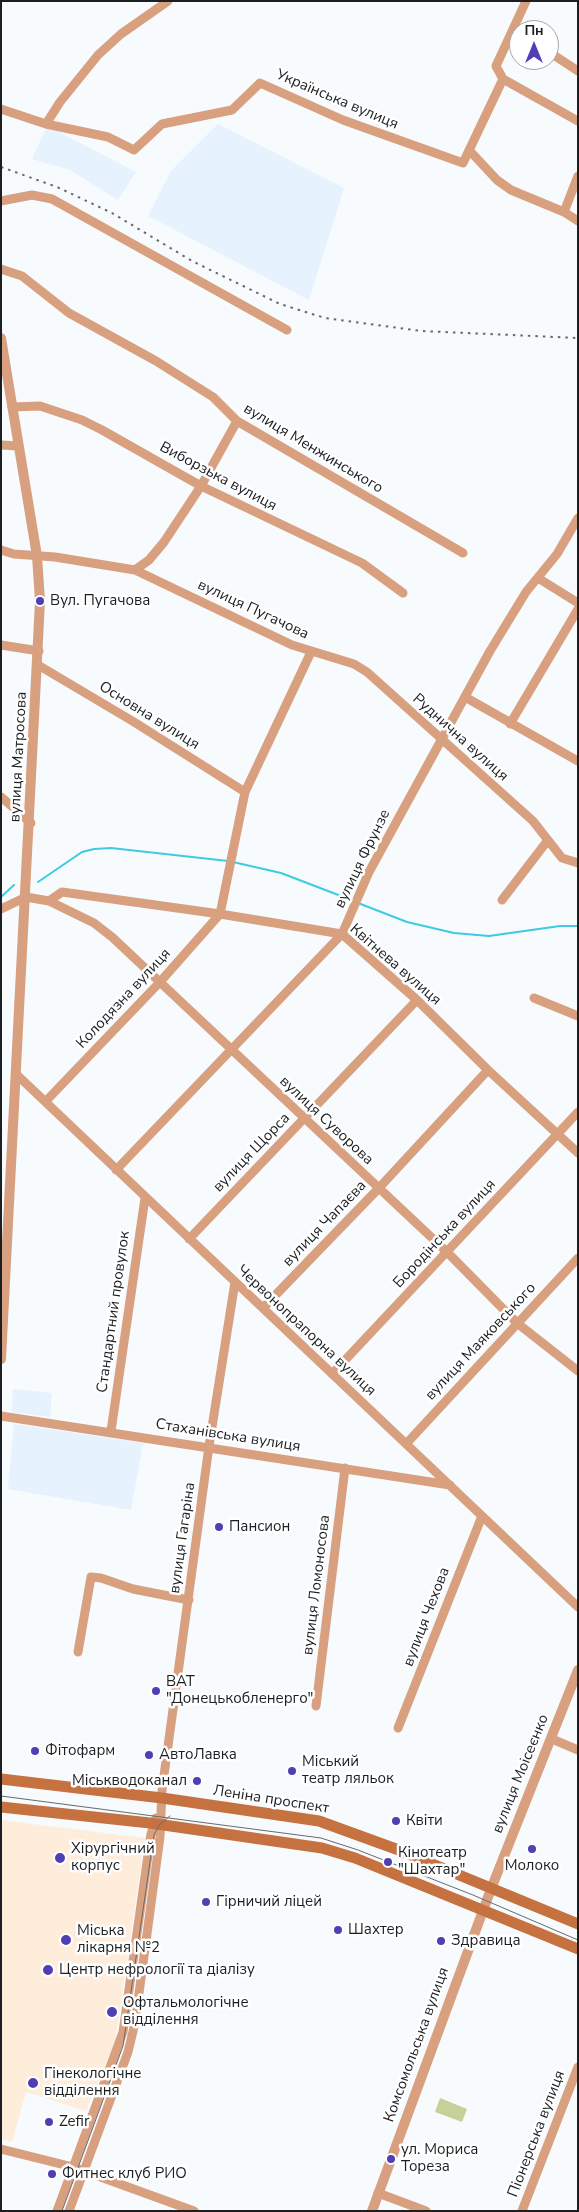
<!DOCTYPE html>
<meta charset="utf-8">
<style>
body{margin:0}
#map{position:relative;width:579px;height:2212px;overflow:hidden;background:#f7fbfe;font-family:"Nunito Sans",sans-serif}
canvas{display:block}
.frame{position:absolute;inset:0;border:2px solid #1c1f22;pointer-events:none}
.north{position:absolute;left:509px;top:20px;width:50px;height:50px;box-sizing:border-box;background:#fff;border:1px solid #a4a5a7;border-radius:50%;rotate:0deg;font-size:14px;font-weight:700;line-height:20px;text-align:center;color:#1c1f22}
.north::after{content:'';display:block;margin:auto;width:18px;height:22px;background:#513db4;clip-path:polygon(50% 0,100% 100%,50% 72%,0 100%)}
</style>
<div id="map">
<canvas width="579" height="2212"></canvas>
<div class="frame"></div>
<div class="north">Пн</div>
</div>
<script>
const context = document.querySelector('canvas').getContext('2d');
context.lineJoin = 'round';
function fillPath(path, color) { context.fillStyle = color; context.fill(path, 'evenodd'); }
const toPath = rows => new Path2D(rows.map(r => 'M' + r).join(''));
function trace(path, color, width, dash) { context.strokeStyle = color; context.lineWidth = width; context.lineCap = dash ? 'butt' : 'round'; context.setLineDash(dash || []); context.stroke(path); }
function label(font, color, halo, rows, align = 'center') {
  context.font = font + ' "Nunito Sans",sans-serif'; context.lineWidth = 5; context.setLineDash([]); context.textBaseline = 'middle'; context.strokeStyle = halo; context.fillStyle = color; for (const [text, x, y, turn = 0] of rows) {
    context.save(); context.translate(x, y); context.rotate((+turn || 0) * Math.PI / 180); context.textAlign = isNaN(turn) ? turn : align; if (halo) context.strokeText(text, 0, 0); context.fillText(text, 0, 0); context.restore();
  }
}
const built = toPath([
 [218,124,344,188,309,300,148,216,171,171],
 [47,126,136,172,118,200,70,170,32,159],
 [13,1389,52,1393,50,1417,12,1412],
 [14,1424,143,1443,131,1510,8,1489]
]);
const medical = toPath([
 [1,1820,145,1838,115,2042,86,2111,26,2092,12,2142,1,2139]
]);
const green = toPath([
 [440,2098,467,2109,462,2122,435,2112]
]);
const stream = toPath([
 [233,862,281,873,354,901],
 [38,882,82,852,94,849,111,848,228,861],
 [1,897,14,885],
 [358,903,407,922,454,933,489,936,560,926,578,926]
]);
const minor = toPath([
 [549,52,578,71],
 [503,79,578,121],
 [1,109,46,124,108,137,134,150,162,124,232,110,260,83,343,120,463,163,503,79,496,66,526,1],
 [46,124,60,102,98,55,121,34,168,1],
 [469,150,497,180,511,190,564,212,578,221],
 [1,201,32,195,52,199,287,330],
 [564,212,578,176],
 [1,269,22,276,69,313,156,361,213,397,237,421,463,553],
 [12,407,40,406,82,420,102,430,201,486,362,563,403,593],
 [1,445,18,446],
 [1,550,14,554,55,557,135,570,292,645,354,664,367,672,533,821,562,858,578,863],
 [135,570,149,560,164,542,201,486,237,421],
 [538,578,578,603],
 [1,645,39,651],
 [38,665,134,722,245,792],
 [465,697,578,761],
 [510,724,578,609],
 [1,797,31,823],
 [502,900,548,840],
 [49,901,94,923,112,937,447,1252,517,1323,578,1371],
 [1,909,26,897,49,901,62,892,220,914,342,934,417,1000,488,1070,578,1153],
 [534,998,578,1016],
 [16,1074,578,1607],
 [46,1101,160,982,220,914,245,792,311,652],
 [116,1170,342,934,369,872,490,651,526,592,557,554,578,518],
 [189,1239,417,1000],
 [263,1308,378,1189,488,1070],
 [332,1374,578,1112],
 [1,1416,450,1485],
 [111,1431,145,1198],
 [406,1444,578,1258],
 [78,1652,91,1577,101,1578,133,1589,189,1600],
 [316,1706,345,1468],
 [398,1728,482,1516],
 [552,1739,578,1750],
 [1,2149,73,2167,194,2211],
 [378,2193,426,2211],
 [57,2211,123,2032,151,1834,156,1818],
 [69,2211,128,2052,135,2023,160,1837,162,1790,209,1446,235,1282],
 [522,2211,578,2067]
]);
const tertiary = toPath([
 [1,338,37,556,40,601,1,1359],
 [372,2211,491,1889,578,1670]
]);
const secondary = toPath([
 [1,1779,162,1798,319,1821,396,1849,578,1924],
 [1,1807,150,1823,322,1848,355,1858,578,1949]
]);
const tram = toPath([
 [1,1796,321,1838,358,1850,473,1895,578,1940],
 [62,2211,123,2046,154,1835,159,1825,170,1816]
]);
const rail = toPath([
 [1,167,57,187,112,213,192,261,280,304,325,318,421,331,578,338]
]);
const markers = [
 [40,601,5,"#513db4"],
 [219,1527,5,"#513db4"],
 [156,1691,5,"#513db4"],
 [35,1751,5,"#513db4"],
 [149,1755,5,"#513db4"],
 [292,1771,5,"#513db4"],
 [197,1781,5,"#513db4"],
 [396,1821,5,"#513db4"],
 [532,1849,5,"#513db4"],
 [60,1858,6,"#513db4"],
 [388,1862,5,"#513db4"],
 [206,1902,5,"#513db4"],
 [338,1930,5,"#513db4"],
 [66,1940,6,"#513db4"],
 [441,1941,5,"#513db4"],
 [48,1970,6,"#513db4"],
 [112,2012,6,"#513db4"],
 [33,2083,6,"#513db4"],
 [49,2122,5,"#513db4"],
 [391,2159,5,"#513db4"],
 [52,2174,5,"#513db4"]
];
const streetNames = [
 ["Українська вулиця",337,100,23],
 ["вулиця Менжинського",313,449,31],
 ["Виборзька вулиця",218,477,28],
 ["вулиця Пугачова",253,610,25],
 ["Основна вулиця",149,716,32],
 ["Руднична вулиця",460,738,42],
 ["вулиця Матросова",19,757,-87],
 ["вулиця Фрунзе",363,859,-64],
 ["Квітнева вулиця",395,965,41],
 ["Колодязна вулиця",124,999,-47],
 ["вулиця Суворова",326,1121,43],
 ["вулиця Щорса",252,1153,-46],
 ["вулиця Чапаєва",325,1224,-46],
 ["Бородінська вулиця",445,1234,-47],
 ["Стандартний провулок",114,1312,-82],
 ["Червонопрапорна вулиця",306,1331,43],
 ["вулиця Маяковського",481,1342,-47],
 ["Стаханівська вулиця",228,1436,9],
 ["вулиця Гагаріна",183,1538,-82],
 ["вулиця Ломоносова",317,1585,-83],
 ["вулиця Чехова",427,1617,-69],
 ["вулиця Моісеєнко",521,1774,-68],
 ["Леніна проспект",271,1800,9],
 ["Комсомольська вулиця",417,2045,-70],
 ["Піонерська вулиця",537,2134,-69]
];
const poiNames = [
 ["Вул. Пугачова",50,601],
 ["Пансион",229,1527],
 ["ВАТ",166,1682],
 ["\"Донецькобленерго\"",166,1699],
 ["Фітофарм",45,1751],
 ["АвтоЛавка",159,1755],
 ["Міський",302,1762],
 ["театр ляльок",302,1779],
 ["Міськводоканал",187,1781,"right"],
 ["Квіти",406,1821],
 ["Хірургічний",71,1849],
 ["корпус",71,1866],
 ["Кінотеатр",398,1853],
 ["\"Шахтар\"",398,1870],
 ["Молоко",532,1866,"center"],
 ["Гірничий ліцей",216,1902],
 ["Шахтер",348,1930],
 ["Міська",77,1931],
 ["лікарня №2",77,1948],
 ["Здравица",451,1941],
 ["Центр нефрології та діалізу",59,1970],
 ["Офтальмологічне",123,2003],
 ["відділення",123,2020],
 ["Гінекологічне",44,2074],
 ["відділення",44,2091],
 ["Zefir",59,2122],
 ["ул. Мориса",401,2150],
 ["Тореза",401,2167],
 ["Фитнес клуб РИО",62,2174]
];
fillPath(built, '#e6f2fd');
fillPath(medical, '#feeddb');
fillPath(green, '#c4d198');
trace(stream, '#3dcae2', 2);
trace(minor, '#d9a080', 9);
trace(tertiary, '#d9a080', 10);
trace(secondary, '#c57240', 11);
trace(tram, '#676a6d', 1);
trace(rail, '#676a6d', 2, [2.5, 5]);
for (const [x, y, r, color] of markers) { const dot = new Path2D(); dot.arc(x, y, r, 0, 2 * Math.PI); context.fillStyle = color; context.fill(dot); trace(dot, '#fff', 2); }
label('15px', '#1c1f22', '#fff', streetNames);
label('15px', '#1c1f22', '#fff', poiNames, 'left');
</script>
